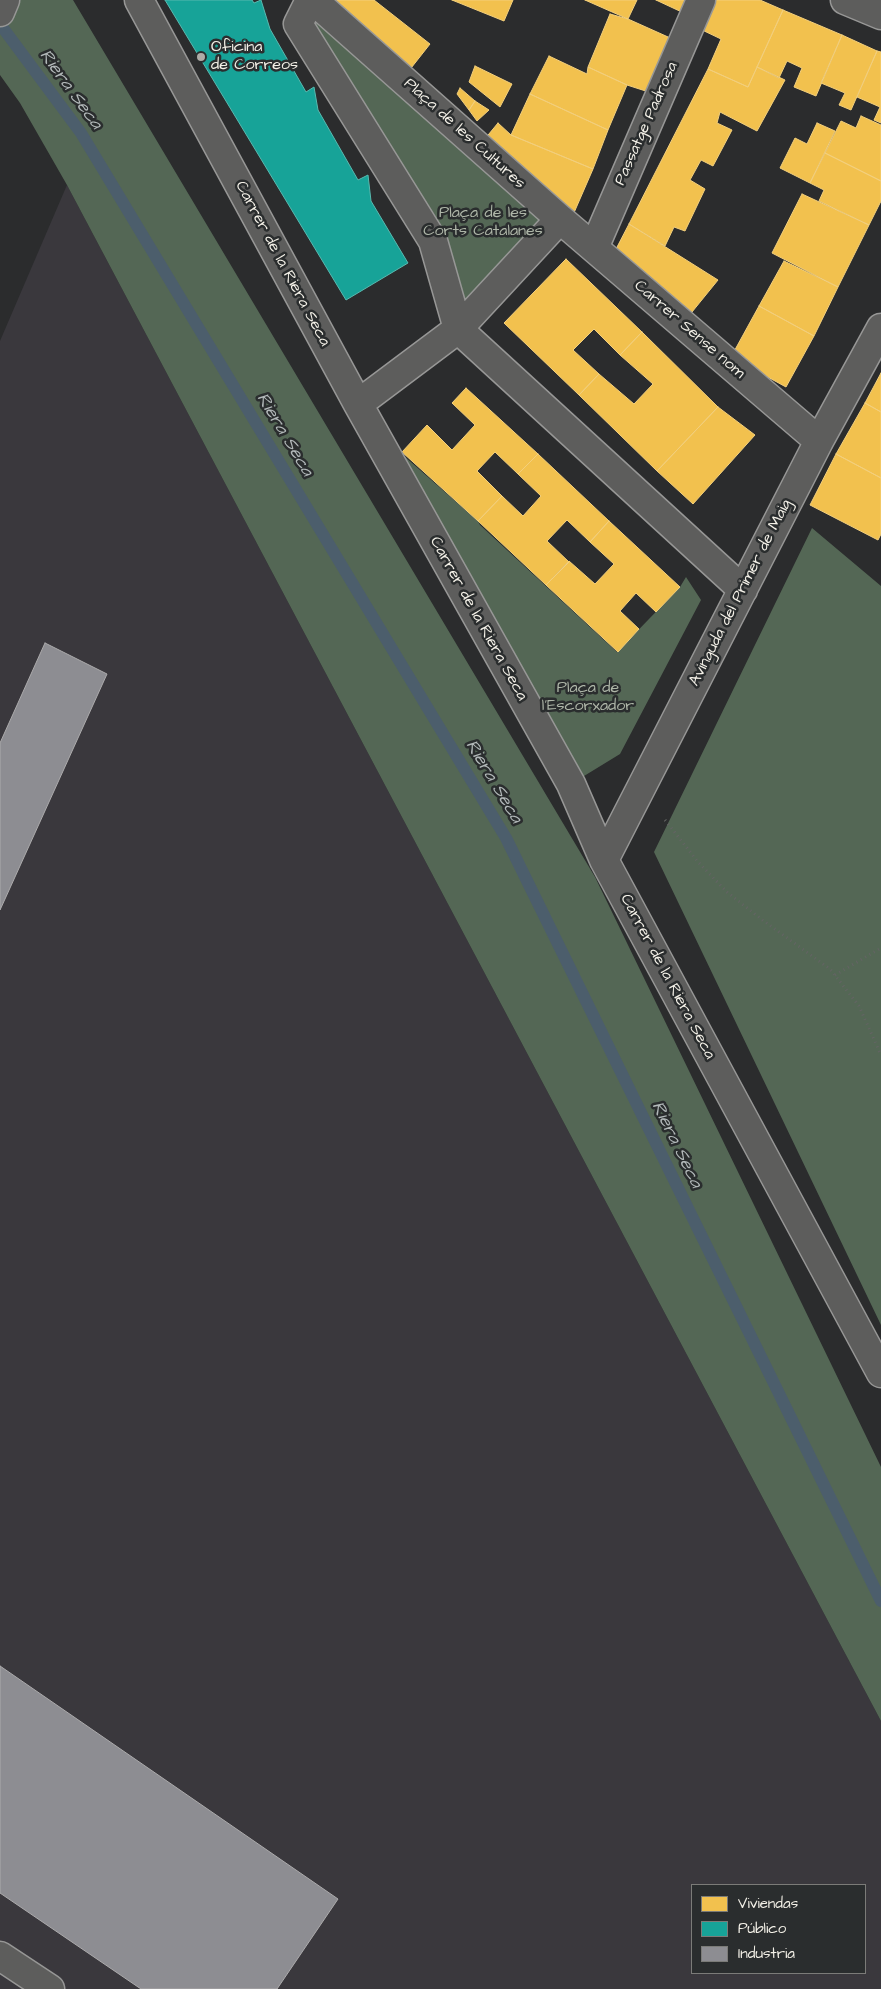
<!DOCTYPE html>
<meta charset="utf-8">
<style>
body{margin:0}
#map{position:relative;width:881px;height:1989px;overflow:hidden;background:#2b2c2d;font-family:"Architects Daughter",sans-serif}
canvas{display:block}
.legend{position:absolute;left:691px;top:1884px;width:175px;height:90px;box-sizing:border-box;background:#2a2d2e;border:1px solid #7b7b78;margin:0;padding:6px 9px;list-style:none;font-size:15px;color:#f4f1e8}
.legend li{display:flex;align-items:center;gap:10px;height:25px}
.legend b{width:25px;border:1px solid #7b7b78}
</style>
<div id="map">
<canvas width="881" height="1989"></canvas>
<ul class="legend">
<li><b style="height:14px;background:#f2c14e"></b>Viviendas</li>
<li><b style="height:14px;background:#17a398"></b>Público</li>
<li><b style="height:14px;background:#8d8d92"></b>Industria</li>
</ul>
</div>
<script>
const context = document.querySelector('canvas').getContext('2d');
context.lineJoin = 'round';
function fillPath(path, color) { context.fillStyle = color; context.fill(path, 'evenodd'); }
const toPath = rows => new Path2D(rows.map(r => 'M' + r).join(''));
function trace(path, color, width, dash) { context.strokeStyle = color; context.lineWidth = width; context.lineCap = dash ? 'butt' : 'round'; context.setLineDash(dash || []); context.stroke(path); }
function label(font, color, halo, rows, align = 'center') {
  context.font = font + ' "Architects Daughter",sans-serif'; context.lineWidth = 5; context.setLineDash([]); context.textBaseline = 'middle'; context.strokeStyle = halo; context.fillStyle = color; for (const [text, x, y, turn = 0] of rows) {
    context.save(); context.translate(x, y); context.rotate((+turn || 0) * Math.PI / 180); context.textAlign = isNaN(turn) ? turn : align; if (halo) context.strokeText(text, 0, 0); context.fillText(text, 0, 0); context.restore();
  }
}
const built = toPath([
 [67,185,881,1721,881,1989,0,1989,0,341],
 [692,1885,865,1885,865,1973,692,1973]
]);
const green = toPath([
 [0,0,73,0,595,877,881,1467,881,1721,67,185,20,103,0,75],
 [310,0,560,219,458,329,433,241,298,24],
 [387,441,478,521,480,525,617,652,680,587,686,577,701,600,620,754,571,784],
 [812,528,881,586,881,1325,654,852]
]);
const homes = toPath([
 [306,0,374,0,430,44,404,77,306,0],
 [452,0,513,0,504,21,452,0],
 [585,0,637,0,628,19,585,0],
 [656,0,693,0,686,14,656,0],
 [711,0,760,0,783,10,748,87,708,69,721,39,698,28,711,0],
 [783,10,842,35,816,96,794,87,802,68,787,61,779,78,757,67,783,10],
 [610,14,628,19,677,41,655,94,627,85,588,67,610,14],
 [842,35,877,51,851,110,839,105,845,93,821,83,842,35],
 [877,51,881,52,881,123,874,120,880,107,857,97,877,51],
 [549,56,587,74,588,67,627,85,608,130,530,94,549,56],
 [475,66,512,84,500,107,469,82,475,66],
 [757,67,785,80,757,131,720,112,717,123,732,130,713,166,701,160,690,180,705,189,685,231,674,227,665,246,629,224,708,69,748,87,757,67],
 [460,88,475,101,469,110,457,94,460,88],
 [530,94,608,130,593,169,511,135,530,94],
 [475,101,489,110,477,121,469,110,475,101],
 [861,116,881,125,881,181,825,153,841,121,856,128,861,116],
 [498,123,511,135,593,169,573,215,479,146,498,123],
 [817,123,835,131,810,183,780,168,795,138,807,144,817,123],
 [825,153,881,181,881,201,869,225,819,201,824,190,810,183,825,153],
 [802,194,869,225,838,287,772,253,802,194],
 [629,224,718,280,692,312,615,251,629,224],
 [566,259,642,332,620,355,594,329,573,350,599,374,579,395,504,323,566,259],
 [784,261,838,287,814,336,759,306,784,261],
 [759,306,814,336,786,387,731,357,759,306],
 [642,332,718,407,657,471,579,395,599,374,634,404,653,384,620,355,642,332],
 [881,373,881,412,865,403,881,373],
 [466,388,538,454,518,474,495,452,477,471,502,496,478,521,402,452,427,425,452,450,475,425,452,403,466,388],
 [865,403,881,412,881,478,836,454,865,403],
 [718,407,755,435,693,504,657,471,718,407],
 [538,454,609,521,590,542,567,520,547,541,569,562,546,585,478,521,502,496,523,516,541,496,518,474,538,454],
 [836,454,881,478,881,534,878,540,810,505,836,454],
 [609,521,680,587,656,612,636,593,620,611,639,629,618,652,546,585,569,561,595,584,614,564,590,542,609,521]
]);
const public = toPath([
 [165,0,252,0,254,3,261,0,270,29,306,92,314,87,318,110,358,180,368,175,371,201,408,263,346,300,165,0]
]);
const industry = toPath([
 [45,643,107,674,0,910,0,743,45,643],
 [0,1666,338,1899,277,1989,141,1989,0,1893,0,1666]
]);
const stream = toPath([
 [0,24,81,133,506,838,881,1601]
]);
const path = toPath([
 [665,820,698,862,727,892,761,919,830,969,859,1006,881,1055],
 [835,975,881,948]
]);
const minor = toPath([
 [139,0,358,404,571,784,604,860,881,1373],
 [310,0,298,24,433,241,458,329],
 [313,0,560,219,458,329,358,404],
 [845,0,881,15],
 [560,219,819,441],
 [594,248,701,0],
 [458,329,743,590],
 [604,860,819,441,881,328],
 [0,1956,50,1989]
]);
const secondary = toPath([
 [0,12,5,0]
]);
const markers = [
 [201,57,5,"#aeaca7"]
];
const poiNames = [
 ["Oficina",211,48],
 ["de Correos",211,66]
];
const streetNames = [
 ["Passatge Padrosa",647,124,-66],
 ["Plaça de les Cultures",464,134,42],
 ["Carrer de la Riera Seca",282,264,62],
 ["Carrer Sense nom",689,330,41],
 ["Avinguda del Primer de Maig",741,593,-63],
 ["Carrer de la Riera Seca",478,619,61],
 ["Carrer de la Riera Seca",667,977,62]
];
const parkNames = [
 ["Plaça de les",483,214],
 ["Corts Catalanes",483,232],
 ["Plaça de",588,689],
 ["l'Escorxador",588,707]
];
const waterNames = [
 ["Riera Seca",70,90,54],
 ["Riera Seca",284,435,59],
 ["Riera Seca",493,782,59],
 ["Riera Seca",676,1145,64]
];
fillPath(built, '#3a383d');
fillPath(green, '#546755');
fillPath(homes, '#f2c14e');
trace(homes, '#f3cf7c', 1);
fillPath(public, '#17a398');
trace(public, '#59bab0', 1);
fillPath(industry, '#8d8d92');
trace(industry, '#acabac', 1);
trace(stream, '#4c5e6c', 12);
trace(minor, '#979796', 31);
trace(secondary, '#979796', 31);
trace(path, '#646464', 3, [1, 4]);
trace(minor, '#5d5d5c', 28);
trace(secondary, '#5d5d5c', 28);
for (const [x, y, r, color] of markers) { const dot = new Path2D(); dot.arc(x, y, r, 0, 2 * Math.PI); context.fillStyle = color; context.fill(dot); trace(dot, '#2a2d2e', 2); }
label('16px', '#f4f1e8', '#2a2d2e', poiNames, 'left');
label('16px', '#f4f1e8', '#2a2d2e', streetNames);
label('16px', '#afb7a9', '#2a2d2e', parkNames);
label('italic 18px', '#b2b8b9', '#2a2d2e', waterNames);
</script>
